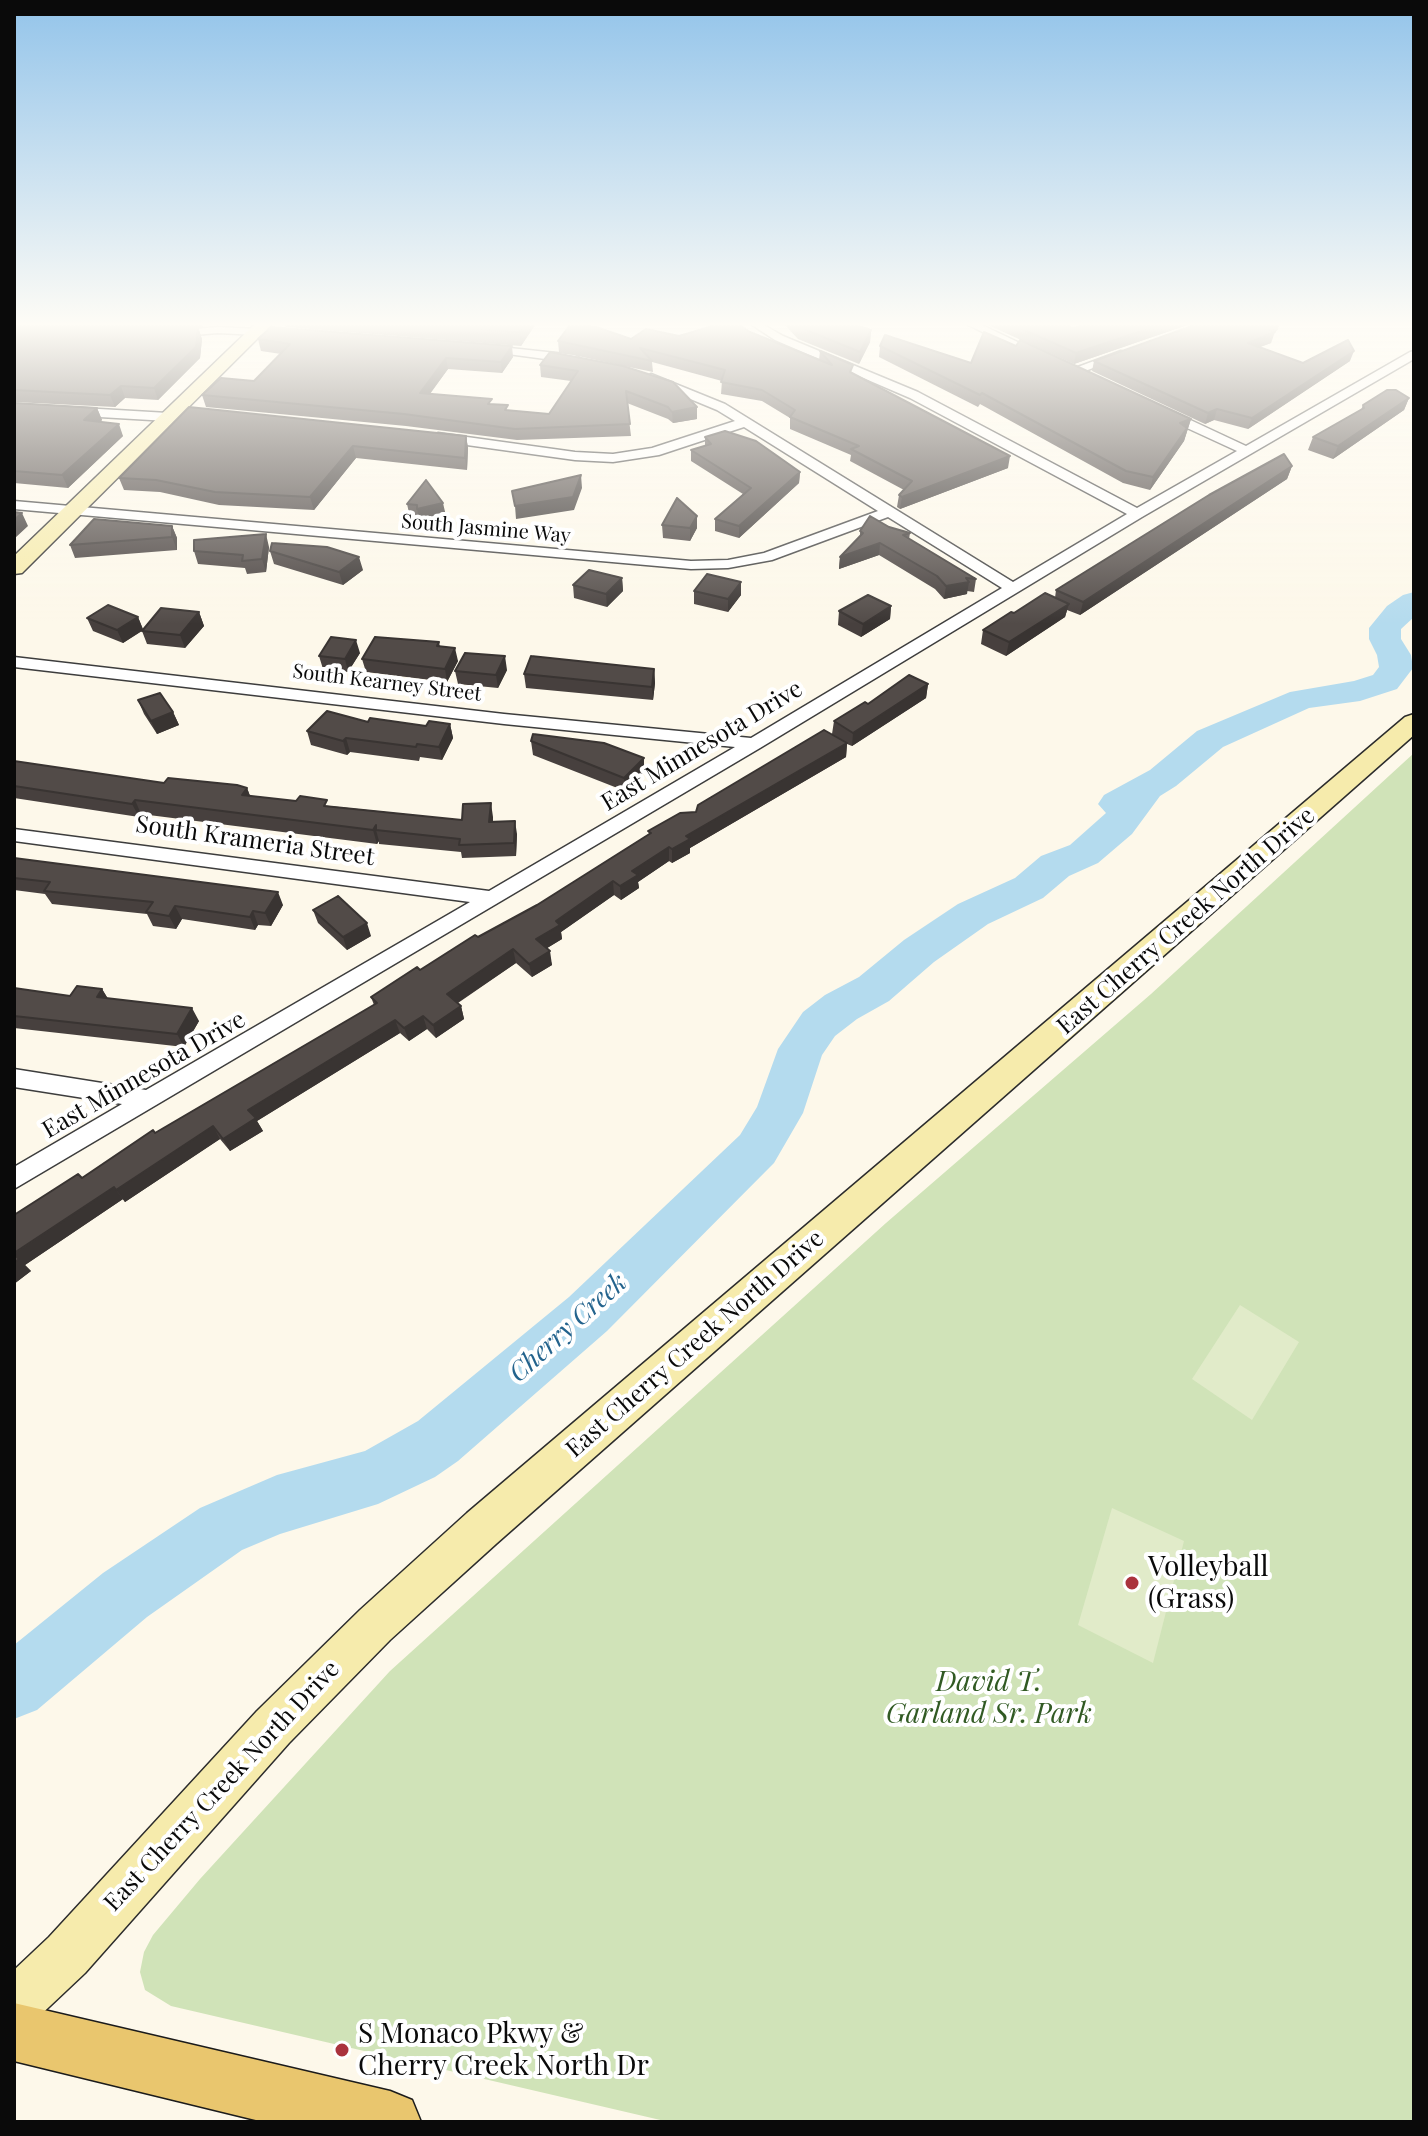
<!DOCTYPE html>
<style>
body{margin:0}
#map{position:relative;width:1428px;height:2136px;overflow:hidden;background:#fdf8ea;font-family:"Playfair Display",serif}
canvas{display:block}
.frame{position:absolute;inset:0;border:16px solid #0a0a0a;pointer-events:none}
</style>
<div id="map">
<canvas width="1428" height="2136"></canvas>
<div class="frame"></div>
</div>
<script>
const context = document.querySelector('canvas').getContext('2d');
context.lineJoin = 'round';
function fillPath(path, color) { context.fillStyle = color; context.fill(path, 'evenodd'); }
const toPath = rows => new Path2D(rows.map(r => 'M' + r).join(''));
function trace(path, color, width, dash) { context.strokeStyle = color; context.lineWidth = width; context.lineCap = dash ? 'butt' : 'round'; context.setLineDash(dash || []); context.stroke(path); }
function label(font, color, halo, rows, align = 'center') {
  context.font = font + ' "Playfair Display",serif'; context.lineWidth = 8; context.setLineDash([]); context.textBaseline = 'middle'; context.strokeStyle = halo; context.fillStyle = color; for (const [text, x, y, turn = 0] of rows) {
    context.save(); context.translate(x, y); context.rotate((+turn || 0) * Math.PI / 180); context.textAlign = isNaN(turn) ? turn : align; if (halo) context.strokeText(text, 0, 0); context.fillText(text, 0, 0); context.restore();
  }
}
const green = toPath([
 [1414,753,1414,2122,669,2122,171,2006,145,1990,140,1972,144,1952,153,1935,200,1879,390,1671,886,1223,1151,994]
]);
const pitch = toPath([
 [1240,1305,1299,1342,1252,1420,1192,1379],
 [1112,1508,1184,1541,1153,1663,1078,1625]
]);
const river = toPath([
 [1414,592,1414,617,1401,629,1401,639,1411,655,1413,668,1397,689,1360,701,1309,708,1223,747,1176,786,1160,796,1132,834,1098,863,1069,876,1043,898,988,924,934,962,889,1001,857,1019,835,1036,822,1055,803,1113,774,1163,607,1331,458,1461,435,1477,378,1504,280,1534,242,1550,147,1617,37,1710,14,1719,14,1645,103,1573,200,1508,277,1475,365,1451,418,1421,569,1297,740,1135,757,1107,778,1049,803,1012,825,995,859,977,904,940,958,904,1015,878,1041,856,1070,845,1106,813,1098,804,1104,795,1150,770,1197,731,1290,692,1354,681,1373,675,1379,667,1377,655,1369,639,1369,628,1387,606,1403,595,1414,592]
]);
const street = toPath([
 [752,325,764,325,783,336,918,392,1137,508,1237,451,1161,416,1161,410,1169,410,1246,446,1410,352,1414,351,1414,359,1142,517,760,748,14,1189,14,1167,122,1104,14,1087,14,1069,146,1090,470,902,14,841,14,829,489,891,735,747,504,724,14,667,14,657,504,714,751,738,1002,588,888,517,772,560,728,568,691,569,14,509,14,501,691,561,728,560,764,553,878,511,744,427,659,455,613,462,575,460,438,441,432,437,438,433,575,452,613,454,652,448,735,421,717,410,647,381,645,378,651,374,725,404,1013,582,1127,514,910,398,775,340,752,325],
 [968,325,982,325,1049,357,1039,359,968,325],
 [218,327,296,331,302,334,296,337,218,333,171,337,165,334,171,331,218,327],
 [482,345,575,355,581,359,575,363,478,350,478,346,482,345],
 [1121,351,1125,352,1125,356,1077,374,1067,371,1121,351],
 [14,404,168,413,174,417,168,421,14,412,14,404]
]);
const secondary = toPath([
 [254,325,271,325,22,573,14,574,14,556,254,325],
 [1414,714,1414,735,497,1543,390,1640,289,1743,85,1973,32,2023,14,2031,14,1970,49,1937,257,1711,360,1610,467,1513,1405,717,1414,714]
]);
const primary = toPath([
 [14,2003,390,2091,412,2100,421,2122,264,2122,14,2061,14,2003]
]);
const wall = toPath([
 [14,325,203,325,203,327,154,328,132,327,150,328,198,327,202,339,200,358,158,400,125,398,115,407,14,402],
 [285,325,535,325,521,346,286,327],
 [785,325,855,325,871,330,870,342,859,364,798,339],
 [988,325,1065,325,1073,328,1086,325,1187,325,1074,364],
 [1195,325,1279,325,1277,331,1273,332,1271,343,1260,347,1303,363,1350,361,1248,429,1214,420,1205,424,1092,371,1094,361],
 [750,332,819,360,820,351,853,373,1008,468,900,509,897,507,899,495,904,490,850,461,851,455,790,429,790,418,762,401,721,394,722,381,652,362,653,372,624,366,697,419,673,423,668,419,627,403,631,436,517,440,406,426,206,407,202,395,254,381,281,354,261,351,258,339,513,357,502,373,448,369,430,394,492,404,509,411,549,414,571,381,541,377,540,365,615,364,559,352,558,341,631,339],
 [880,346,971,363,1016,346,1191,419,1184,441,1150,490,1123,483,980,404,978,407,879,357],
 [1409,398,1404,410,1333,459,1308,450,1313,437,1361,410,1363,405],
 [14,403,97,408,102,420,100,422,123,436,68,488,14,483],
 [189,407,466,436,468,448,467,470,356,458,314,510,219,505,160,492,124,490,119,478],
 [705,437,800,472,799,483,739,538,715,531,715,519,743,494,691,461,691,450,705,446],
 [1292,466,1287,479,1080,615,1067,610,1065,617,1006,656,981,644,983,630,1014,613,1055,598,1056,590],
 [426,480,446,516,420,522,419,518,410,517,407,504],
 [662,525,697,528,690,541,663,538],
 [172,526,177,538,177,550,75,558,70,545],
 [860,531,910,533,909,539,976,579,974,592,967,591,967,594,944,599,935,589,879,555,839,569,840,557,860,536],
 [269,547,266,572,247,574,245,568,198,564,194,551],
 [270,551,363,570,343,585,274,564],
 [622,578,623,591,607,607,574,598,573,585],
 [694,591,741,595,728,612,694,604],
 [891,606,890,619,861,637,838,625,839,611],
 [199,612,204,626,185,648,147,644,142,631,123,643,93,631,87,618,138,617,143,629],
 [439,642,440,647,458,661,447,682,366,672,362,659],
 [360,653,348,672,323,669,319,656],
 [654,669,655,683,653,700,526,688,524,674],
 [507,670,498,688,458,684,455,671],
 [928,684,926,698,852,746,847,744,846,757,690,848,690,853,672,863,669,861,638,882,639,888,621,900,614,895,561,932,562,939,547,948,552,965,532,977,516,963,458,1003,461,1006,464,1019,436,1038,427,1029,409,1041,400,1033,257,1121,263,1131,230,1151,220,1139,125,1202,123,1199,25,1265,31,1271,14,1284,14,1215,82,1178,155,1133,374,1005,371,997,537,905,649,834,648,831,696,812,832,734,834,721,868,704],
 [138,700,173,712,179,725,157,734,144,714],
 [368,722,426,726,450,724,453,738,442,760,420,757,419,761,350,752,347,755,311,745,307,731],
 [531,741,644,758,644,772,625,791,533,755],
 [14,761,164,783,247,788,250,796,330,806,462,820,493,817,493,822,517,834,516,856,462,858,461,852,379,844,379,841,377,844,141,814,139,817,14,798],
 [14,858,283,905,271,926,258,925,255,930,182,919,176,929,153,926,147,914,52,904,45,894,14,890],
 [313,910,371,936,347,950,318,923],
 [14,988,70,996,102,989,108,999,199,1021,184,1047,14,1028]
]);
const shadedWall = toPath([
 [524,325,535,325,521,346,519,332],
 [1160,325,1187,325,1074,364,1076,353],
 [1267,325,1279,325,1277,331,1257,337,1261,327],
 [198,327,202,339,200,358,158,400,154,388],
 [871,330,870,342,859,364,860,352],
 [1275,332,1271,343,1244,353,1248,343],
 [512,346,513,357,502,373,501,362],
 [1354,351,1350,361,1248,429,1252,418],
 [446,358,448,369,422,404,420,393],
 [121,386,125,398,115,407,110,395],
 [1409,398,1404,410,1333,459,1338,446],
 [697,407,697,419,673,423,672,412],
 [97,408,102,420,89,433,84,420],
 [1217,409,1214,420,1205,424,1208,413],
 [1191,419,1184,441,1150,490,1153,477,1180,423],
 [119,424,123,436,68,488,62,475],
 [466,436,468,448,467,470,465,458],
 [353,446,356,458,314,510,310,497],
 [1010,456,1008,468,900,509,902,497],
 [1292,466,1287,479,1080,615,1083,602],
 [800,472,799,483,739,538,739,526],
 [581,475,582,488,574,510,516,519,515,506],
 [443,503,446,516,420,522,417,509],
 [22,513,28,526,14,539,14,520],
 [697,516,697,528,690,541,690,528],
 [172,526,177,538,177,550,172,537],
 [266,534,269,547,266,572,262,559],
 [880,543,879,555,839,569,840,557],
 [359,557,363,570,343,585,339,572],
 [622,578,623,591,607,607,606,594],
 [741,582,741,595,728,612,728,599],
 [969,582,967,594,944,599,946,586],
 [1069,604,1065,617,1006,656,1009,642],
 [891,606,890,619,861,637,863,624],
 [199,612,204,626,185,648,180,635],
 [138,617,143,630,123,643,117,630],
 [356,640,360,653,348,672,345,659],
 [455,648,458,661,447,682,445,669],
 [505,656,507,670,498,688,496,675],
 [654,669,655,683,653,700,652,687],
 [928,684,926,698,852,746,853,733],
 [173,712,179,725,157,734,151,721],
 [450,724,453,738,442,760,439,747],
 [346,738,350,752,347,755,343,741],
 [847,743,846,757,690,848,690,853,672,863,672,849,686,836],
 [644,758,644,772,625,791,624,778],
 [247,788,252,801,242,795],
 [135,800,141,814,139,817,132,804],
 [491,803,493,817,492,835,489,822],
 [515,821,517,834,516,856,514,843],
 [376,825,376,830,379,841,377,844,373,830],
 [669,847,669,861,638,882,639,888,621,900,620,886,632,871],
 [613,881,614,895,561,932,562,939,539,953,536,939,556,921],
 [278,892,283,905,271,926,265,913],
 [175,906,182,919,176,929,169,916],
 [253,911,258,925,255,930,250,917],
 [367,923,371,936,347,950,343,937],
 [513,949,516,963,451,1007,447,994],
 [550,951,552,965,532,977,529,964],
 [102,989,110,1002,97,997],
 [461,1006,464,1019,436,1038,433,1025],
 [192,1008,199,1021,184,1047,177,1034],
 [423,1016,427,1029,409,1041,404,1028],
 [395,1020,400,1033,257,1121,263,1131,230,1151,223,1139,248,1110],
 [213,1126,220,1139,125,1202,116,1190],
 [114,1187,123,1199,25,1265,14,1254],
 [19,1259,31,1271,14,1284,14,1263]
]);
const building = toPath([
 [14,325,102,325,150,328,198,327,196,347,154,388,121,386,110,395,14,390,14,325],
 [421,325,524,325,519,332,421,325],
 [570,325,596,327,631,339,646,329,679,336,716,325,739,325,750,332,832,365,820,351,853,365,850,372,1010,456,902,497,899,495,912,481,851,449,859,446,790,417,795,410,762,390,721,382,725,370,640,348,652,361,558,341,570,325],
 [796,325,855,325,871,330,860,352,799,327,796,325],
 [1013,325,1065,325,1073,328,1086,325,1160,325,1076,353,1013,325],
 [1195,325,1267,325,1261,327,1275,332,1248,343,1303,363,1348,340,1354,351,1252,418,1217,409,1208,413,1094,361,1195,325],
 [271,327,512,346,501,362,446,358,420,393,492,399,488,404,508,405,505,410,549,414,578,371,540,365,550,352,623,366,673,382,697,407,672,412,668,407,626,391,630,424,515,429,404,414,202,395,221,378,254,381,290,344,258,339,271,327],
 [984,332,1016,346,1020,340,1191,419,1180,423,1187,428,1153,477,1126,471,982,393,980,395,880,346,885,335,971,363,984,332],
 [1387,390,1396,390,1409,398,1338,446,1313,437,1364,408,1363,405,1387,390],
 [14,403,97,408,84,420,119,424,62,475,14,471,14,403],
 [189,407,466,436,465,458,353,446,310,497,215,492,156,480,119,478,189,407],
 [725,431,756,441,800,472,739,526,715,519,751,488,691,450,711,444,705,437,725,431],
 [1284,454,1292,466,1083,602,1056,590,1209,495,1284,454],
 [581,475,573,497,515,506,512,491,581,475],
 [426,480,443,503,417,509,417,505,407,504,426,480],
 [677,498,697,516,690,528,662,525,677,498],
 [14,512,22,513,14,520,14,512],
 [870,516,889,527,910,533,903,535,976,579,966,578,969,582,946,586,937,576,880,543,840,557,863,533,860,531,870,516],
 [94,519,172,526,172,537,70,545,94,519],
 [266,534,262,559,242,561,243,555,194,551,194,540,266,534],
 [272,543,327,547,359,557,339,572,270,551,272,543],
 [589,570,622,578,606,594,573,585,589,570],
 [707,574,741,582,728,599,694,591,707,574],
 [1045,593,1069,604,1009,642,983,630,1011,612,1014,613,1045,593],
 [868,595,891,606,863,624,839,611,868,595],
 [108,605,138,617,117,630,87,618,108,605],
 [161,608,199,612,180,635,142,631,161,608],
 [331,637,356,640,345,659,319,656,331,637],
 [375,637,439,642,437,646,455,648,445,669,362,659,375,637],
 [465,653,505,656,496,675,455,671,465,653],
 [531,656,654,669,652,687,524,674,531,656],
 [909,675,928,684,853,733,834,721,865,702,868,704,909,675],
 [160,693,173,712,151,721,138,700,160,693],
 [327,711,368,722,370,718,426,726,429,721,450,724,439,747,417,744,416,747,346,738,343,741,307,731,327,711],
 [824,730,847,743,686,836,690,839,672,849,669,847,632,871,638,875,620,886,613,881,556,921,560,925,536,939,550,951,529,964,513,949,447,994,461,1006,433,1025,423,1016,404,1028,395,1020,248,1110,256,1118,223,1139,213,1126,116,1190,114,1187,14,1253,14,1215,78,1174,82,1178,153,1130,155,1133,377,1003,371,997,417,967,420,970,475,935,478,937,537,905,651,833,648,831,680,813,696,812,698,805,824,730],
 [533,734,604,743,644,758,624,778,531,741,533,734],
 [14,761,164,783,168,778,237,785,247,788,242,795,296,801,300,796,327,800,324,806,462,820,463,804,491,803,489,822,515,821,514,843,459,845,460,839,376,830,376,825,373,830,135,800,132,804,14,786,14,761],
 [14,858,278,892,265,913,253,911,250,917,175,906,169,916,146,912,153,902,44,891,50,882,14,878,14,858],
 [338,896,367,923,343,937,313,910,338,896],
 [77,986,102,989,97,997,192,1008,177,1034,14,1016,14,988,70,996,77,986],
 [14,1254,19,1259,14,1263,14,1254]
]);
const markers = [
 [1132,1583,8,"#aa333d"],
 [342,2050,8,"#aa333d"]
];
const farStreetnames = [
 ["South Jasmine Way",486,529,5],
 ["South Kearney Street",387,683,7]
];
const streetNames = [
 ["East Minnesota Drive",702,746,-31],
 ["South Krameria Street",255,841,8],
 ["East Cherry Creek North Drive",1186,921,-41],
 ["East Minnesota Drive",144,1075,-30],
 ["East Cherry Creek North Drive",695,1344,-41],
 ["East Cherry Creek North Drive",222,1786,-47]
];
const waterNames = [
 ["Cherry Creek",568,1328,-42]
];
const nearPoinames = [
 ["Volleyball",1148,1567],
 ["(Grass)",1148,1599],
 ["S Monaco Pkwy &",358,2034],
 ["Cherry Creek North Dr",358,2066]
];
const nearParknames = [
 ["David T.",989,1682],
 ["Garland Sr. Park",989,1714]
];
fillPath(green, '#d0e3b8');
fillPath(pitch, '#e1ebc9');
fillPath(river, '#b4dbee');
trace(street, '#3d3d3d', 3);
trace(secondary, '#2c2c2c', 3);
trace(primary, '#1b1b1b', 3);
fillPath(street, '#fff');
fillPath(secondary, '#f6ebac');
fillPath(primary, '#e9c66e');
fillPath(wall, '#47403e');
fillPath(shadedWall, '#393432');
fillPath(building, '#524b48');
trace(building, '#393432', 2);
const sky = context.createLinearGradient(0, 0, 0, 624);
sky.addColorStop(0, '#93c4ea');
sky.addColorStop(0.52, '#fefcf6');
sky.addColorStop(1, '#fefcf600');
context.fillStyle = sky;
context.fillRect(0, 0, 1428, 624);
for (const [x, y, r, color] of markers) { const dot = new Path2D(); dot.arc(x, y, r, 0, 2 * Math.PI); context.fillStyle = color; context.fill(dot); trace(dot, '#fff', 3); }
label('20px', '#0a0a0a', '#fff', farStreetnames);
label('24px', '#0a0a0a', '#fff', streetNames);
label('italic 26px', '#23638d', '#fff', waterNames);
label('28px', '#0a0a0a', '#fff', nearPoinames, 'left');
label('italic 28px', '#315a23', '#fff', nearParknames);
</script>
